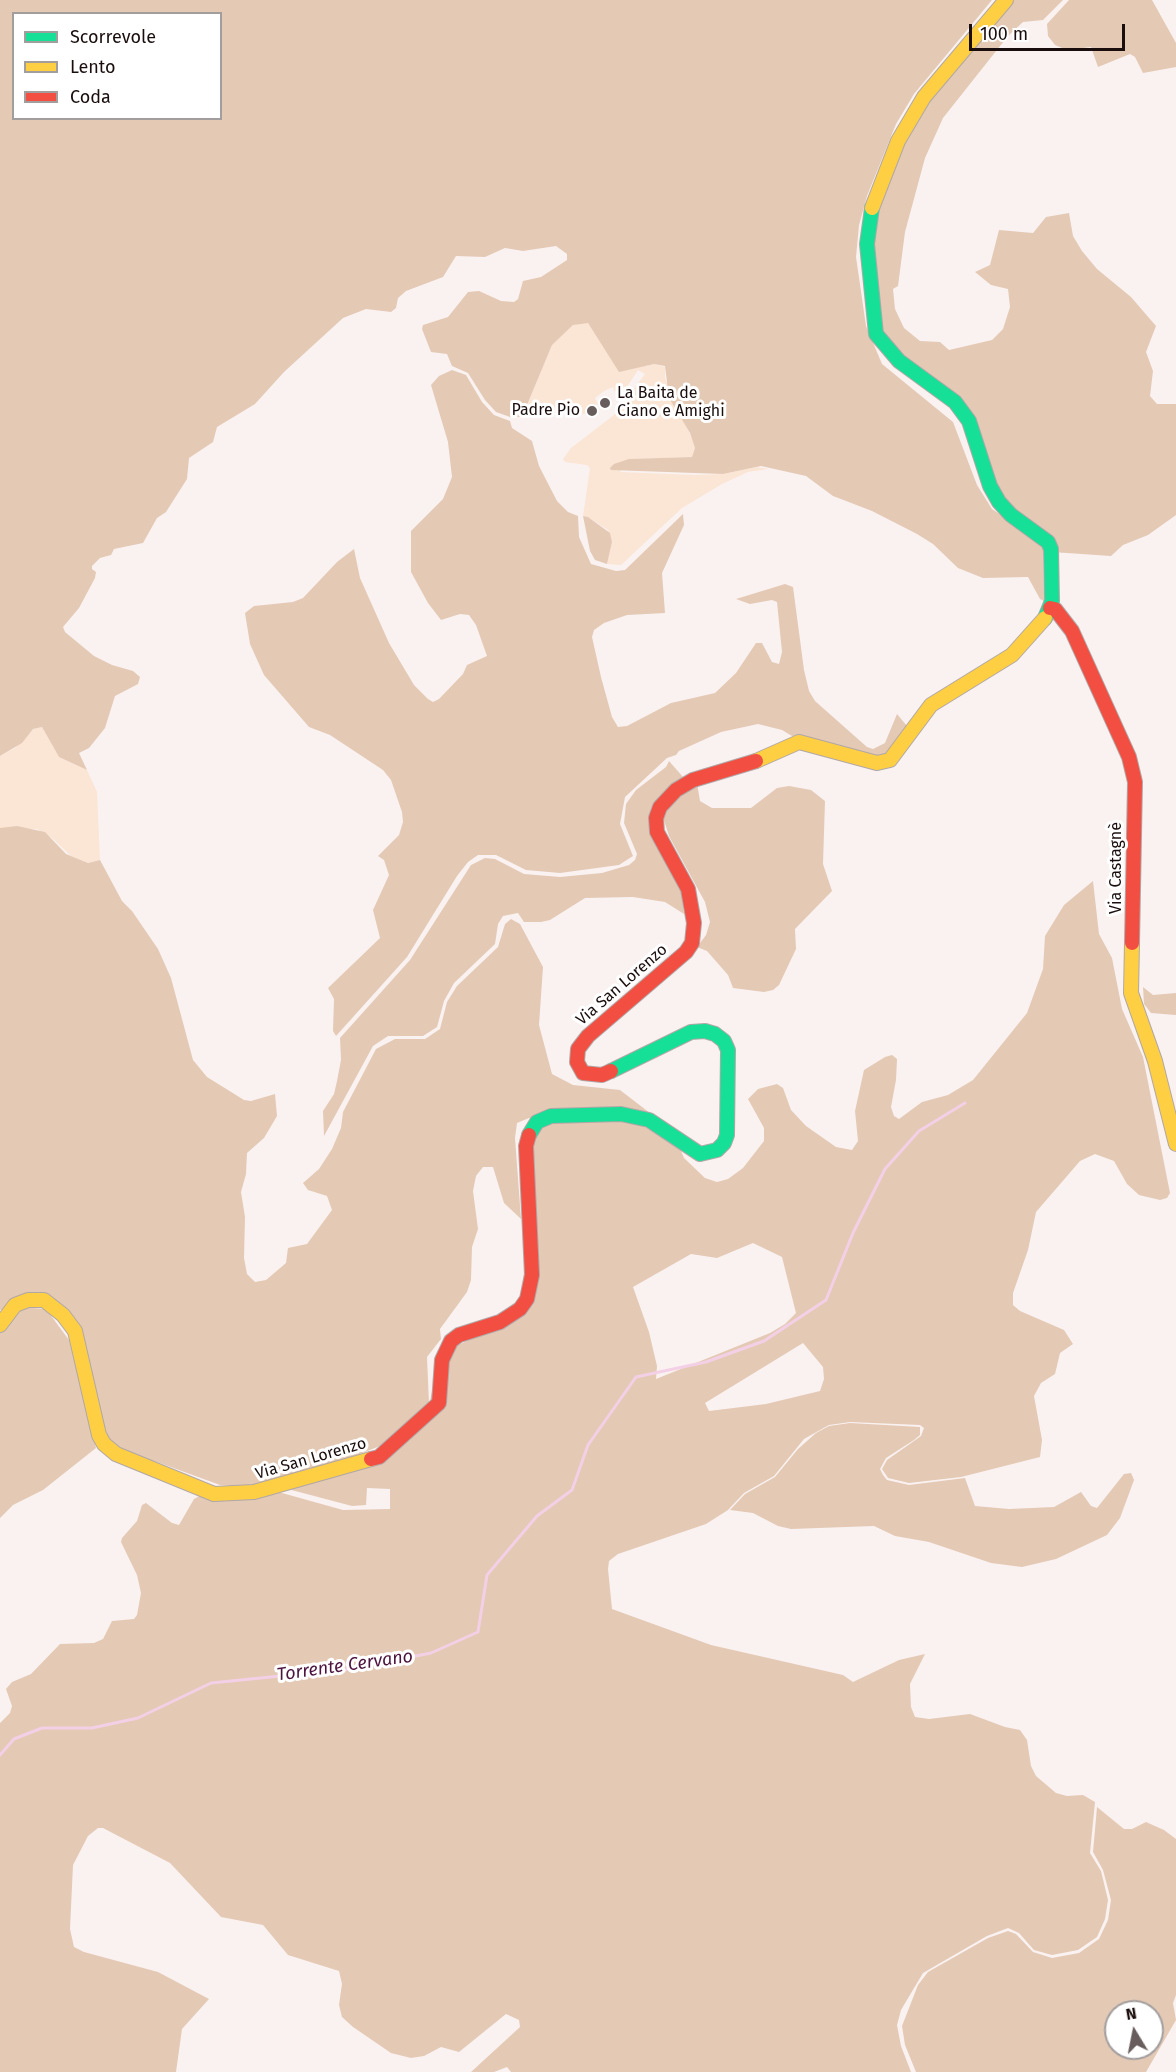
<!DOCTYPE html>
<meta charset="utf-8">
<style>
body{margin:0}
#map{position:relative;width:1176px;height:2072px;overflow:hidden;background:#faf2f1;font-family:"Fira Sans",sans-serif}
canvas{display:block}
.legend{position:absolute;left:12px;top:12px;width:210px;height:108px;box-sizing:border-box;background:#fff;border:2px solid #a39e9e;margin:0;padding:8px 10px;list-style:none;font-size:18px;color:#1a0d0d}
.legend li{display:flex;align-items:center;gap:12px;height:30px}
.legend b{width:30px;border:2px solid #a39e9e}
.north{position:absolute;left:1104px;top:2000px;width:60px;height:60px;box-sizing:border-box;background:#fff;border:2px solid #a39e9e;border-radius:50%;rotate:350deg;font-size:16px;font-weight:700;line-height:24px;text-align:center;color:#1a0d0d}
.north::after{content:'';display:block;margin:auto;width:21px;height:27px;background:#685d5d;clip-path:polygon(50% 0,100% 100%,50% 72%,0 100%)}
.scale{position:absolute;left:969px;top:24px;width:156px;height:27px;box-sizing:border-box;border:3px solid #1a0d0d;border-top:0;padding-left:8px;font-size:18px;line-height:21px;white-space:nowrap;color:#1a0d0d;-webkit-text-stroke:4px #fff;paint-order:stroke}
</style>
<div id="map">
<canvas width="1176" height="2072"></canvas>
<ul class="legend">
<li><b style="height:8px;background:#16e098"></b>Scorrevole</li>
<li><b style="height:8px;background:#ffcf43"></b>Lento</li>
<li><b style="height:8px;background:#f24e42"></b>Coda</li>
</ul>
<div class="north">N</div>
<div class="scale">100 m</div>
</div>
<script>
const context = document.querySelector('canvas').getContext('2d');
context.lineJoin = 'round';
function fillPath(path, color) { context.fillStyle = color; context.fill(path, 'evenodd'); }
const toPath = rows => new Path2D(rows.map(r => 'M' + r).join(''));
function trace(path, color, width, dash) { context.strokeStyle = color; context.lineWidth = width; context.lineCap = dash ? 'butt' : 'round'; context.setLineDash(dash || []); context.stroke(path); }
function label(font, color, halo, rows, align = 'center') {
  context.font = font + ' "Fira Sans",sans-serif'; context.lineWidth = 6; context.setLineDash([]); context.textBaseline = 'middle'; context.strokeStyle = halo; context.fillStyle = color; for (const [text, x, y, turn = 0] of rows) {
    context.save(); context.translate(x, y); context.rotate((+turn || 0) * Math.PI / 180); context.textAlign = isNaN(turn) ? turn : align; if (halo) context.strokeText(text, 0, 0); context.fillText(text, 0, 0); context.restore();
  }
}
const green = toPath([
 [582,322,588,323,619,371,654,364,665,367,665,378,693,441,695,448,692,457,629,459,620,472,694,475,723,474,757,467,768,469,748,472,722,484,682,508,621,565,607,564,612,542,608,530,588,517,583,516,590,468,587,465,565,462,563,459,571,448,614,415,645,374,638,370,623,393,614,391,613,387,604,391,595,398,598,405,593,404,594,408,587,414,547,413,522,417,552,345,573,325],
 [42,727,59,757,87,770,97,792,100,860,88,863,71,856,52,838,37,829,0,828,0,756,15,748,33,729]
]);
const forest = toPath([
 [0,0,992,0,914,94,896,124,867,196,859,225,856,257,866,326,882,364,953,422,977,485,992,509,1043,544,1044,601,1040,599,1028,577,983,578,958,568,933,544,917,534,872,511,833,496,806,476,761,466,723,474,611,470,610,468,614,464,629,459,692,457,695,448,690,433,669,398,665,366,654,364,619,372,588,323,573,325,552,345,522,417,510,417,496,412,485,400,468,373,452,366,447,354,431,352,422,329,423,325,448,317,468,292,479,291,501,301,514,302,518,299,523,281,541,277,567,260,567,254,556,246,523,251,505,248,485,257,456,256,443,277,406,291,398,298,396,308,391,312,366,309,343,318,284,372,255,404,217,427,213,442,189,458,187,479,166,512,157,518,143,543,114,549,111,555,100,558,92,566,92,569,96,572,95,578,79,608,63,627,65,632,94,656,112,665,133,671,140,677,138,684,115,696,105,728,89,748,79,753,87,770,59,757,42,727,33,729,22,743,0,756],
 [14,14,220,14,220,118,14,118],
 [1005,0,1063,0,1043,20,1023,22,1008,36,943,118,925,158,905,232,898,286,893,289,895,309,904,328,920,341,940,342,949,350,992,340,1003,329,1010,307,1008,289,991,285,975,272,990,265,999,230,1033,233,1046,217,1069,213,1073,236,1082,251,1097,269,1131,297,1156,326,1146,352,1153,371,1150,396,1157,404,1176,404,1176,515,1148,535,1123,545,1111,556,1052,552,1003,509,959,416,880,344,864,257,891,154],
 [1069,0,1152,0,1176,43,1176,67,1143,73,1135,57,1130,54,1098,67,1091,47,1067,50,1055,45,1048,36,1047,24],
 [452,370,466,375,482,402,494,415,510,421,512,428,532,441,539,466,557,501,568,512,578,516,579,537,591,564,616,571,625,570,683,514,684,525,662,573,665,613,627,615,604,623,594,630,592,637,601,677,612,717,618,727,627,726,671,703,715,693,736,673,756,643,762,643,772,662,779,664,782,652,777,602,772,600,750,604,736,599,785,584,793,587,804,670,809,691,815,701,867,747,873,749,885,743,897,714,907,726,883,758,792,736,782,730,758,724,721,732,679,751,676,755,667,758,625,797,620,824,633,856,619,865,560,873,526,870,496,855,478,855,468,862,457,876,407,957,336,1036,333,1031,334,999,328,988,380,938,373,910,389,875,384,860,378,856,399,835,403,822,402,812,391,780,383,770,330,735,309,727,264,675,250,644,245,613,254,606,293,602,303,598,337,562,354,549,360,578,389,643,414,685,428,699,433,702,439,699,463,674,467,665,487,656,476,625,469,615,460,614,441,620,428,603,411,572,411,531,443,499,452,477,448,442,431,385,439,376],
 [583,516,588,517,610,533,612,542,607,564,595,560,590,551],
 [669,761,683,777,656,810,679,872,684,914,665,902,633,897,585,898,550,920,541,922,524,922,518,913,503,916,498,924,495,944,454,983,444,1001,437,1027,423,1036,388,1036,373,1046,324,1136,323,1111,334,1094,337,1081,341,1060,340,1038,410,960,471,865,485,858,495,859,524,874,560,877,602,873,629,865,635,860,637,854,624,823,626,804,636,790,666,767],
 [697,783,700,801,712,808,751,808,777,788,789,786,811,790,825,801,823,864,832,891,795,929,796,949,779,985,773,990,764,992,733,988,728,975,707,951,697,947,706,935,710,922,705,902,669,836,663,817,680,790],
 [17,826,45,832,66,854,88,863,100,860,122,901,132,911,158,949,171,978,193,1060,207,1077,244,1100,251,1101,275,1094,277,1116,264,1138,247,1153,246,1174,241,1192,245,1217,244,1258,247,1274,255,1282,266,1280,286,1263,288,1248,307,1244,332,1210,327,1196,308,1190,303,1183,319,1169,332,1149,341,1128,343,1112,376,1049,395,1039,425,1039,440,1029,447,1002,457,986,498,947,505,924,511,919,520,924,543,967,539,1025,552,1074,573,1085,620,1090,659,1120,529,1118,517,1123,515,1138,521,1219,504,1203,493,1167,483,1167,476,1176,473,1191,478,1229,472,1247,471,1280,467,1292,440,1329,441,1339,427,1357,429,1404,380,1446,334,1464,270,1483,236,1486,220,1485,157,1462,114,1452,55,1302,0,1310,0,828],
 [1093,881,1099,934,1112,958,1122,1009,1143,1057,1170,1193,1167,1198,1160,1200,1139,1195,1127,1184,1114,1161,1095,1154,1080,1161,1036,1212,1028,1250,1013,1293,1013,1305,1020,1311,1064,1330,1073,1344,1060,1353,1055,1374,1041,1383,1034,1396,1042,1440,1040,1457,961,1477,909,1483,888,1478,882,1469,887,1460,921,1436,924,1428,920,1425,850,1422,829,1425,804,1439,774,1476,744,1493,728,1510,706,1524,618,1554,609,1561,608,1569,612,1609,711,1645,843,1675,853,1682,899,1660,925,1654,910,1684,911,1707,915,1717,929,1719,970,1714,1005,1727,1020,1730,1027,1740,1031,1766,1036,1776,1056,1793,1067,1796,1083,1795,1095,1802,1090,1853,1101,1871,1108,1900,1105,1919,1097,1937,1078,1950,1052,1955,1034,1950,1019,1933,1008,1928,987,1936,923,1973,901,2010,897,2025,901,2046,911,2072,511,2072,507,2067,494,2072,471,2072,520,2027,519,2020,506,2014,459,2052,441,2047,424,2056,411,2058,391,2053,353,2027,342,2017,339,2005,342,1984,339,1971,288,1955,263,1925,221,1917,170,1863,103,1828,98,1828,88,1836,73,1865,70,1929,74,1947,84,1952,158,1972,209,1999,182,2029,176,2072,0,2072,0,1723,10,1713,12,1706,6,1689,12,1682,31,1674,60,1644,94,1643,103,1639,112,1621,134,1619,137,1615,141,1593,137,1575,121,1542,122,1538,137,1521,142,1505,146,1503,172,1523,179,1525,194,1499,208,1491,282,1493,343,1510,390,1509,390,1489,367,1488,366,1505,352,1506,284,1488,337,1473,425,1424,440,1355,521,1312,535,1124,632,1120,679,1146,684,1158,705,1178,717,1182,728,1179,743,1168,764,1141,764,1128,748,1099,758,1089,777,1084,783,1088,791,1110,806,1126,836,1147,852,1150,858,1141,855,1111,864,1070,885,1057,892,1055,897,1059,896,1080,891,1107,894,1116,899,1119,922,1102,948,1095,973,1080,1027,1013,1043,969,1045,936,1064,905],
 [753,1243,782,1257,796,1313,785,1324,770,1333,656,1379,657,1366,649,1332,633,1287,691,1254,717,1258],
 [803,1343,823,1367,824,1379,820,1391,766,1404,709,1411,705,1403],
 [1143,987,1153,995,1176,993,1176,1015,1151,1013,1144,1004],
 [19,1307,46,1309,69,1340,96,1448,43,1490,13,1505,0,1518,0,1325],
 [850,1423,920,1427,920,1435,914,1440,886,1458,880,1469,883,1475,887,1480,909,1485,965,1478,975,1506,1009,1509,1054,1507,1081,1492,1091,1506,1097,1508,1124,1474,1131,1473,1134,1480,1120,1518,1107,1535,1056,1559,1022,1567,991,1563,929,1542,895,1536,874,1526,791,1529,778,1526,753,1513,730,1510,745,1494,775,1477,798,1449,816,1433,829,1426],
 [1097,1807,1124,1829,1132,1829,1146,1822,1164,1830,1176,1839,1176,1995,1173,2003,1176,2020,1146,2072,916,2072,905,2045,902,2026,918,1985,928,1972,988,1938,1008,1931,1016,1934,1033,1952,1052,1958,1079,1953,1099,1939,1108,1920,1111,1900,1103,1870,1093,1852],
 [1116,2012,1152,2012,1152,2048,1116,2048]
]);
const stream = toPath([
 [0,1755,14,1739,42,1728,92,1728,138,1718,211,1683,350,1669,431,1653,478,1632,487,1575,537,1516,572,1490,588,1445,636,1377,706,1362,764,1341,826,1300,853,1233,885,1169,919,1131,965,1103]
]);
const fast = toPath([
 [872,208,867,244,876,334,899,361,955,402,969,421,990,486,999,502,1011,515,1048,542,1051,549,1052,601,1045,618],
 [529,1135,537,1122,551,1116,621,1114,649,1120,700,1154,717,1150,724,1143,727,1135,728,1050,724,1041,715,1034,705,1031,691,1032,611,1071]
]);
const slow = toPath([
 [872,208,898,141,924,97,1006,0],
 [756,761,799,742,877,763,890,760,931,705,1012,655,1045,618],
 [1132,943,1131,993,1155,1061,1176,1144],
 [0,1325,15,1305,28,1300,44,1300,63,1315,75,1331,99,1435,104,1444,116,1454,214,1494,254,1492,371,1459]
]);
const jam = toPath([
 [1050,608,1055,609,1072,631,1129,757,1135,782,1132,943],
 [611,1071,602,1075,583,1073,577,1062,578,1049,588,1036,686,952,692,943,694,923,688,889,657,832,656,818,660,807,676,790,693,780,756,761],
 [371,1459,379,1457,439,1403,442,1360,451,1341,459,1335,500,1322,520,1309,527,1299,532,1275,526,1146,529,1135]
]);
const markers = [
 [605,403,6,"#685d5d"],
 [592,411,6,"#685d5d"]
];
const poiNames = [
 ["La Baita de",617,394],
 ["Ciano e Amighi",617,412],
 ["Padre Pio",580,411,"right"]
];
const streetNames = [
 ["Via Castagnè",1117,868,-90],
 ["Via San Lorenzo",622,985,-41],
 ["Via San Lorenzo",311,1459,-16]
];
const waterNames = [
 ["Torrente Cervano",345,1666,-8]
];
fillPath(green, '#fbe5d4');
fillPath(forest, '#e4c9b5');
trace(stream, '#f4d0e6', 3);
trace(fast, '#b1a7a6', 16);
trace(slow, '#b1a7a6', 16);
trace(jam, '#b1a7a6', 16);
trace(fast, '#16e098', 14);
trace(slow, '#ffcf43', 14);
trace(jam, '#f24e42', 14);
for (const [x, y, r, color] of markers) { const dot = new Path2D(); dot.arc(x, y, r, 0, 2 * Math.PI); context.fillStyle = color; context.fill(dot); trace(dot, '#fff', 2); }
label('16px', '#1a0d0d', '#fff', poiNames, 'left');
label('16px', '#1a0d0d', '#fff', streetNames);
label('italic 18px', '#4b133e', '#fff', waterNames);
</script>
